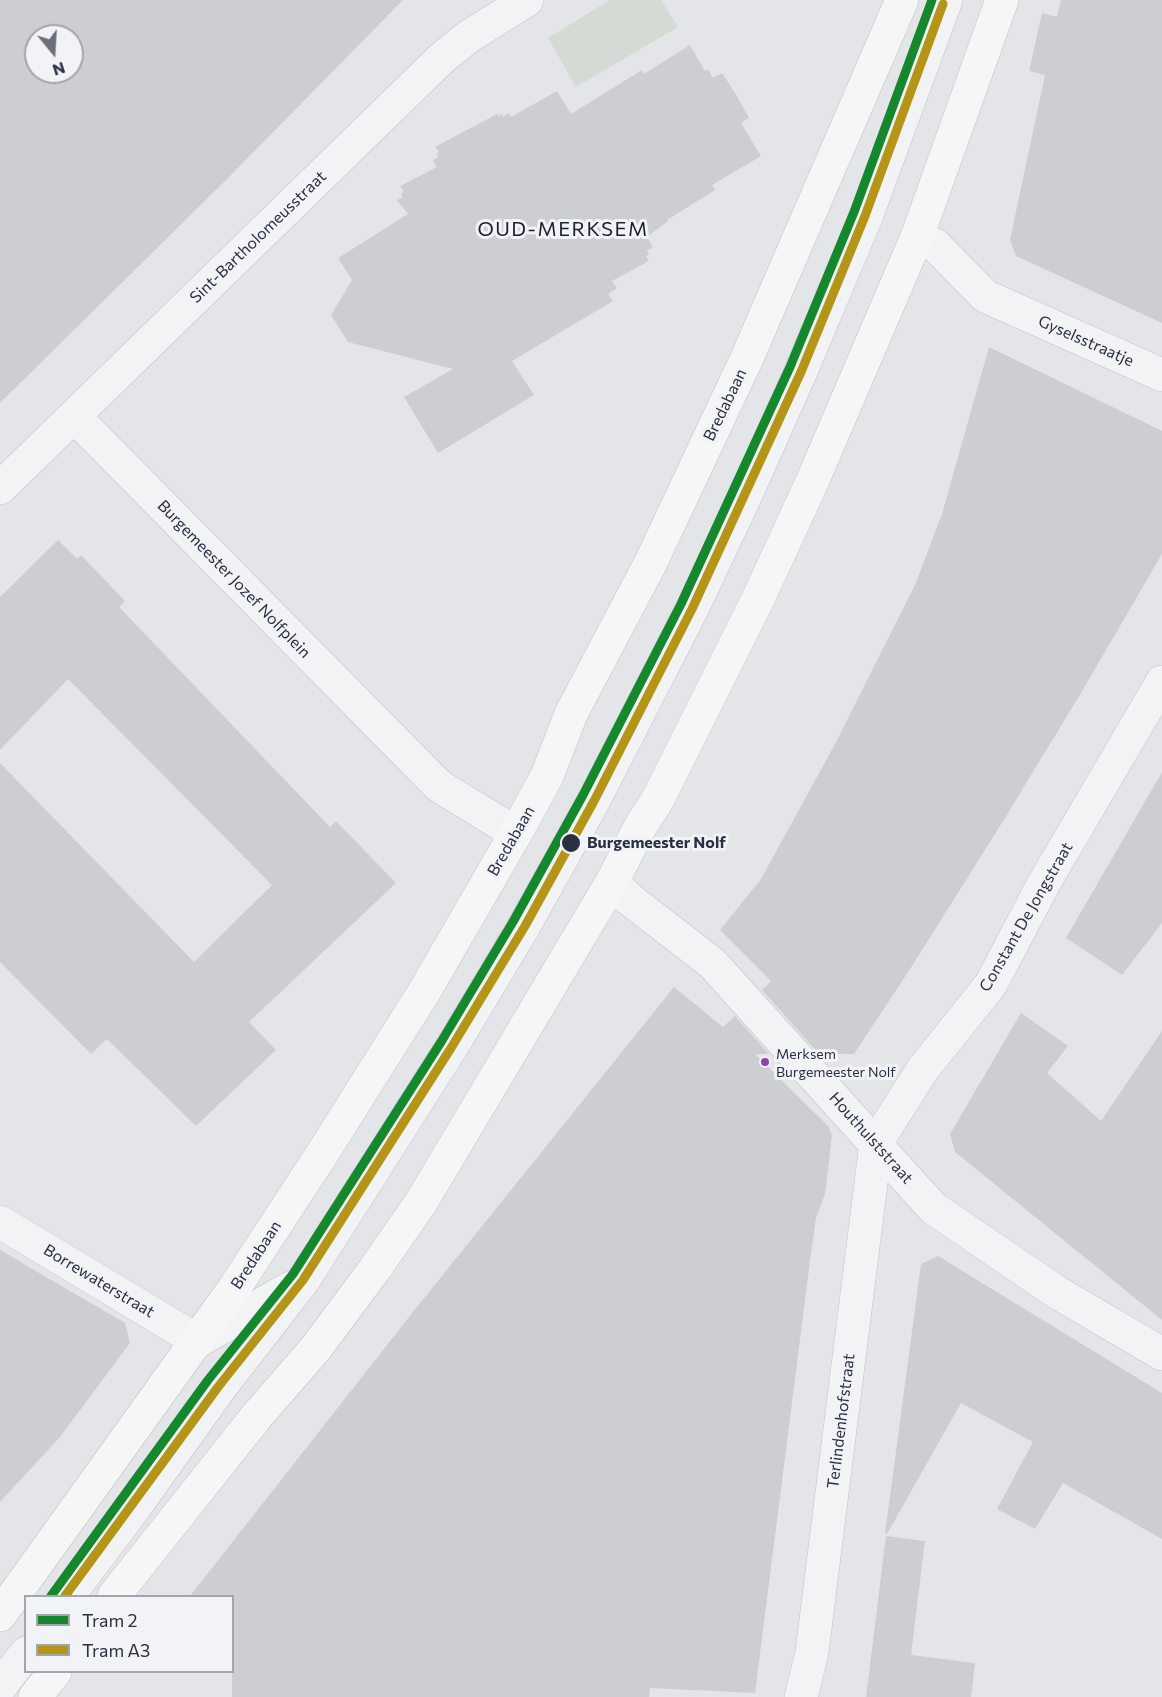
<!DOCTYPE html>
<style>
body{margin:0}
#map{position:relative;width:1162px;height:1697px;overflow:hidden;background:#e4e5e8;font-family:Commissioner,sans-serif}
canvas{display:block}
.legend{position:absolute;left:24px;top:1595px;width:210px;height:78px;box-sizing:border-box;background:#f1f3f7;border:2px solid #a1a5ae;margin:0;padding:8px 10px;list-style:none;font-size:18px;color:#2a3041}
.legend li{display:flex;align-items:center;gap:12px;height:30px}
.legend b{width:30px;border:2px solid #a1a5ae}
.north{position:absolute;left:24px;top:24px;width:60px;height:60px;box-sizing:border-box;background:#f1f3f7;border:2px solid #a1a5ae;border-radius:50%;rotate:162deg;font-size:16px;font-weight:700;line-height:24px;text-align:center;color:#2a3041}
.north::after{content:'';display:block;margin:auto;width:21px;height:27px;background:#6b6f7b;clip-path:polygon(50% 0,100% 100%,50% 72%,0 100%)}
</style>
<div id="map">
<canvas width="1162" height="1697"></canvas>
<ul class="legend">
<li><b style="height:8px;background:#15882e"></b>Tram 2</li>
<li><b style="height:8px;background:#b49517"></b>Tram A3</li>
</ul>
<div class="north">N</div>
</div>
<script>
const context = document.querySelector('canvas').getContext('2d');
context.lineJoin = 'round';
function fillPath(path, color) { context.fillStyle = color; context.fill(path, 'evenodd'); }
const toPath = rows => new Path2D(rows.map(r => 'M' + r).join(''));
function trace(path, color, width, dash) { context.strokeStyle = color; context.lineWidth = width; context.lineCap = dash ? 'butt' : 'round'; context.setLineDash(dash || []); context.stroke(path); }
function label(font, color, halo, rows, align = 'center') {
  context.font = font + ' Commissioner,sans-serif'; context.lineWidth = 6; context.setLineDash([]); context.textBaseline = 'middle'; context.strokeStyle = halo; context.fillStyle = color; for (const [text, x, y, turn = 0] of rows) {
    context.save(); context.translate(x, y); context.rotate((+turn || 0) * Math.PI / 180); context.textAlign = isNaN(turn) ? turn : align; if (halo) context.strokeText(text, 0, 0); context.fillText(text, 0, 0); context.restore();
  }
}
const green = toPath([
 [610,0,661,0,678,27,576,87,548,38]
]);
const building = toPath([
 [0,0,403,0,228,178,0,403],
 [36,36,72,36,72,72,36,72],
 [1061,0,1162,0,1162,323,1016,256,1010,240,1045,75,1029,71,1042,13,1057,17],
 [690,45,705,71,708,69,713,78,722,73,737,96,749,118,741,123,761,156,712,185,715,190,667,220,668,221,647,237,653,247,647,251,649,254,646,256,649,261,612,281,617,288,608,294,613,301,512,361,534,395,438,453,404,397,453,369,348,342,331,315,352,280,338,258,408,214,397,200,403,197,401,194,404,192,400,186,437,167,433,160,438,157,436,154,439,152,435,147,497,114,498,116,502,114,503,117,509,113,511,117,557,91,571,114,642,70,644,74],
 [989,347,1162,431,1162,554,1081,693,1005,818,912,966,854,1054,819,1054,762,990,771,981,720,930,761,879,835,744,915,585,942,514],
 [58,540,77,559,81,555,125,601,119,607,330,827,336,821,396,883,249,1022,276,1050,196,1126,107,1039,91,1054,0,962,0,763,194,962,272,885,68,679,0,750,0,597],
 [1162,772,1162,923,1122,975,1066,938],
 [674,987,723,1027,735,1016,769,1054,755,1054,828,1126,832,1135,825,1194,816,1218,810,1261,755,1693,650,1688,649,1697,232,1697,232,1596,190,1596,409,1317],
 [1021,1013,1068,1046,1047,1073,1101,1121,1162,1031,1162,1320,955,1152,950,1134],
 [0,1250,125,1323,130,1343,60,1437,0,1502],
 [938,1256,1162,1393,1162,1539,1063,1483,1035,1529,997,1509,1033,1442,961,1403,887,1534,885,1534,921,1264],
 [886,1536,925,1541,911,1655,975,1663,971,1697,866,1697]
]);
const minor = toPath([
 [935,245,985,296,1162,375],
 [74,416,439,786,516,833],
 [0,488,442,58,468,37,527,0],
 [612,882,629,899,712,963,933,1208,1058,1293,1162,1354],
 [0,1222,198,1341,290,1288],
 [68,1596,135,1507,220,1388,303,1281,451,1048,524,926,593,802,693,607,744,499,801,371,866,217,946,0],
 [0,1687,26,1653],
 [801,1697,812,1652,876,1143,923,1069,991,984,1044,883,1162,682]
]);
const major = toPath([
 [114,1596,256,1417,316,1348,374,1270,420,1204,612,882,640,827,658,799,758,599,812,482,917,237,1002,0],
 [0,1615,233,1290,322,1154,424,992,516,833,547,776,571,714,651,562,747,358,902,0],
 [35,1697,55,1672]
]);
const tram1 = toPath([
 [51,1596,208,1380,293,1274,441,1042,514,920,583,795,681,604,790,367,854,212,932,0]
]);
const tram2 = toPath([
 [65,1596,218,1387,303,1280,451,1048,525,926,594,801,692,609,801,372,865,216,943,4]
]);
const markers = [
 [571,843,10,"#2a3041"],
 [765,1062,5,"#8e44ad"]
];
const busNames = [
 ["Merksem",776,1054],
 ["Burgemeester Nolf",776,1072]
];
const streetNames = [
 ["Sint-Bartholomeusstraat",258,237,-44],
 ["Gyselsstraatje",1086,341,24],
 ["Bredabaan",725,405,-64],
 ["Burgemeester Jozef Nolfplein",234,579,46],
 ["Bredabaan",511,841,-60],
 ["Constant De Jongstraat",1026,917,-60],
 ["Houthulststraat",871,1138,48],
 ["Bredabaan",256,1255,-57],
 ["Borrewaterstraat",99,1281,31],
 ["Terlindenhofstraat",841,1421,-83]
];
const stopNames = [
 ["Burgemeester Nolf",587,843]
];
const quarterNames = [
 ["OUD-MERKSEM",563,229]
];
fillPath(green, '#d3dbd4');
fillPath(building, '#cdced2');
trace(minor, '#c2c3c6', 34);
trace(major, '#c0c2c6', 34);
trace(minor, '#f2f3f5', 33);
trace(major, '#f6f6f7', 33);
trace(tram1, '#15882e', 9);
trace(tram2, '#b49517', 9);
for (const [x, y, r, color] of markers) { const dot = new Path2D(); dot.arc(x, y, r, 0, 2 * Math.PI); context.fillStyle = color; context.fill(dot); trace(dot, '#f1f3f7', 2); }
label('14px', '#2a3041', '#f1f3f7', busNames, 'left');
label('16px', '#2a3041', '#f1f3f7', streetNames);
label('bold 16px', '#2a3041', '#f1f3f7', stopNames, 'left');
context.letterSpacing = '1.5px';
label('20px', '#1c2132', '#f1f3f7', quarterNames);
context.letterSpacing = '0px';
</script>
